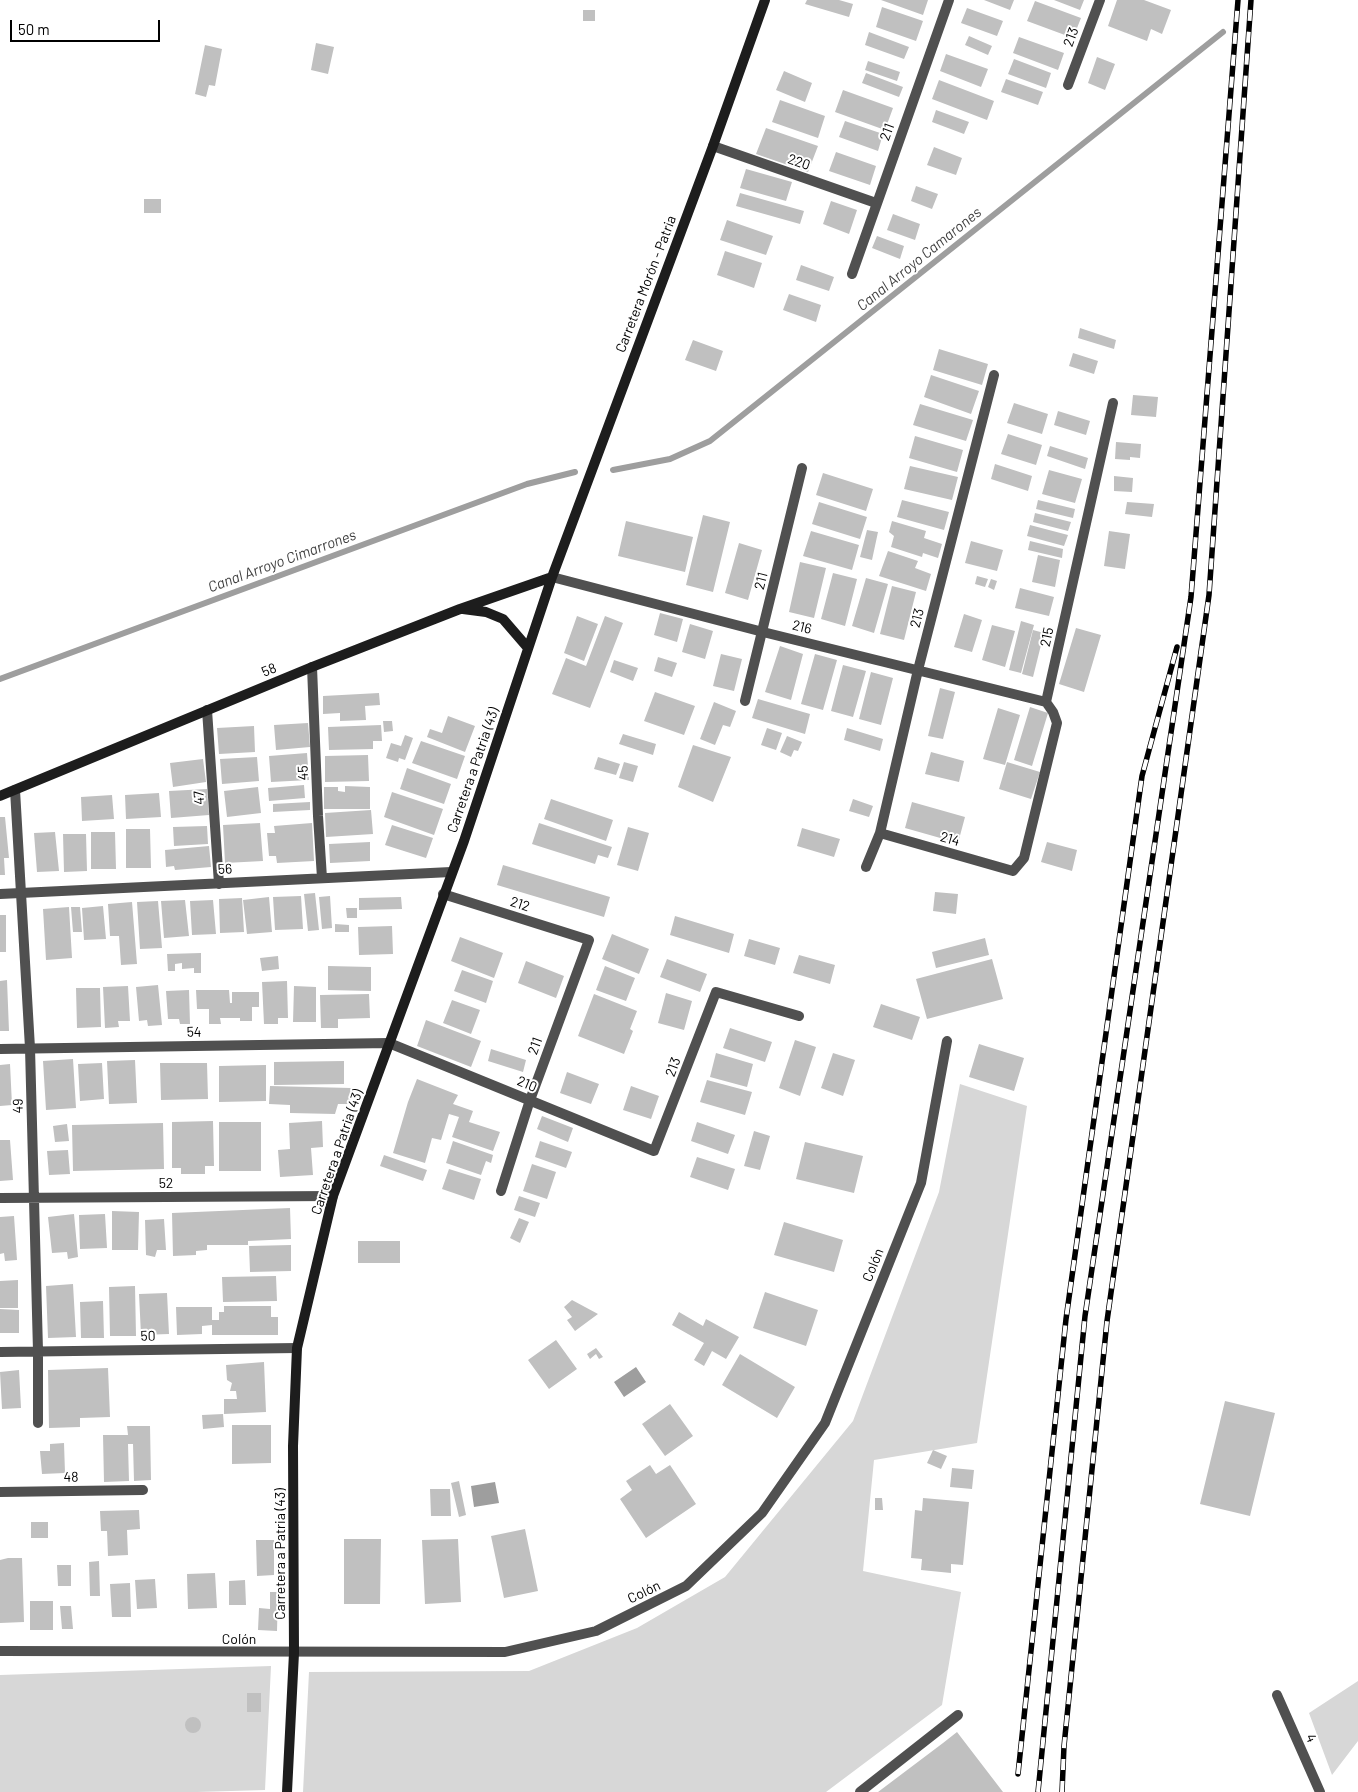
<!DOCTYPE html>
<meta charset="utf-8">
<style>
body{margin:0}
#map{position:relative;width:1358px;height:1792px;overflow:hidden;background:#fff;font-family:Barlow,sans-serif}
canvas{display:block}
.scale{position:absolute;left:10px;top:20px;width:150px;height:22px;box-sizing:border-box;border:2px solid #000;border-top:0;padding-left:6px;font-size:15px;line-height:18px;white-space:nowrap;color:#000;-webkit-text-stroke:4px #fff;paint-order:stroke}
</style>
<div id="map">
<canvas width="1358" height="1792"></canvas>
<div class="scale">50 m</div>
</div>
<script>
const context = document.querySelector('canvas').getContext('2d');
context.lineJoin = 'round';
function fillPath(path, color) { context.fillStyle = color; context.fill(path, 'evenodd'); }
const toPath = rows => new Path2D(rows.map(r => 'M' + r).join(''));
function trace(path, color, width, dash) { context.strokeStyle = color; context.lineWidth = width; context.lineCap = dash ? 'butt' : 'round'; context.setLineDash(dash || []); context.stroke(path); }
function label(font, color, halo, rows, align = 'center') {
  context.font = font + ' Barlow,sans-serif'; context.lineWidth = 4; context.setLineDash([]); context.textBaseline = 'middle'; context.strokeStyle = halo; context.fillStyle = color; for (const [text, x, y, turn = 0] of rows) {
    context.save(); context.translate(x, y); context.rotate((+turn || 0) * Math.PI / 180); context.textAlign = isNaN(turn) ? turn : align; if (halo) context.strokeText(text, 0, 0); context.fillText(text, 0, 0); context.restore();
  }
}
const green = toPath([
 [960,1084,1027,1106,977,1443,874,1460,863,1571,961,1592,942,1705,826,1792,303,1792,309,1672,529,1671,637,1628,725,1577,853,1421,939,1192],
 [271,1666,265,1790,197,1792,0,1792,0,1675],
 [1358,1681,1358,1741,1332,1775,1309,1713]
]);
const water = toPath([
 [636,1367,646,1382,624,1397,614,1382],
 [495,1482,499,1503,474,1507,471,1486]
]);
const stream = toPath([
 [613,470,670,459,710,441,1223,32],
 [0,679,527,484,575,472]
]);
const building = toPath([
 [807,0,839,0,853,4,849,17,805,4],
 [881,0,928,0,923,15],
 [984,0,1014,0,1010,10],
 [1054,0,1084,0,1080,10],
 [1117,0,1144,0,1171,10,1162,34,1151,29,1147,41,1108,26],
 [1035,1,1081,18,1073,38,1027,21],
 [882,7,923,21,916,41,876,27],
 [967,8,1003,21,997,36,961,23],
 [583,10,595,10,595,21,583,21],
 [869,32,909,47,904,59,865,45],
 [969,36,992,46,988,55,965,45],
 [1019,37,1064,53,1058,70,1013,53],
 [316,43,334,47,328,74,311,70],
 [205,45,222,49,215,86,209,85,206,97,195,94],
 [946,54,988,69,981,87,940,71],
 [1097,57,1115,64,1105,90,1088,83],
 [1014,59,1051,73,1046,88,1008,74],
 [868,61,900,72,897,81,865,70],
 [784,71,812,83,805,102,776,90],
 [866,73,903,87,899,97,862,83],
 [1006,79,1043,92,1038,105,1001,92],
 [939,80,994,101,987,120,932,99],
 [843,90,893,108,885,130,835,112],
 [780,100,825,116,818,138,772,122],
 [936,110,969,122,964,134,932,122],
 [845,121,883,134,878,151,839,137],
 [766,128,818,146,808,172,756,154],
 [934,147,962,158,956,175,927,165],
 [836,152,876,166,870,185,829,171],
 [746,169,792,182,786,201,740,188],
 [916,186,938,194,932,209,911,201],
 [740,193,804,211,800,224,736,206],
 [144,199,161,199,161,213,144,213],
 [831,201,857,210,849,234,823,224],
 [893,214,920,224,915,240,887,230],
 [727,220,773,236,766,255,720,240],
 [877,236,904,246,900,259,872,248],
 [725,251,762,263,754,288,717,275],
 [801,265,834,277,829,291,796,280],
 [789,294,821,305,816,322,783,310],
 [1080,328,1116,340,1114,349,1078,338],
 [693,340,723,351,716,371,685,360],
 [939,349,988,364,982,385,933,370],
 [1073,353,1098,361,1094,374,1069,366],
 [931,375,979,391,971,414,924,397],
 [1133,395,1158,397,1156,417,1131,415],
 [1014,403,1048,414,1042,434,1007,423],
 [920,404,973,420,966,441,913,425],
 [1058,411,1090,421,1086,435,1054,425],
 [1008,434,1042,445,1036,465,1001,454],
 [915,436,963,450,957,472,909,458],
 [1116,442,1141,444,1140,458,1130,457,1130,460,1115,459],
 [1050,446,1088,458,1085,469,1047,456],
 [995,464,1032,476,1028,491,991,479],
 [910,466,958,477,952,500,904,489],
 [1049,470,1082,479,1075,503,1042,494],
 [823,473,873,489,866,511,816,495],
 [1114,476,1133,478,1132,492,1114,491],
 [902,500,949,512,944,530,897,517],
 [1038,500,1075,509,1073,518,1036,509],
 [819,502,867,517,860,539,812,524],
 [1127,502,1154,504,1152,517,1125,514],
 [1035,513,1071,522,1068,531,1033,522],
 [703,515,730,522,713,592,686,585],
 [626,521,693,537,685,572,618,556],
 [892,521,926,531,924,538,942,544,938,558,923,553,922,557,891,547,894,536,889,532],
 [1030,525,1068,535,1064,546,1027,536],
 [867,530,878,532,872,560,860,557],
 [811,531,859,545,852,570,803,556],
 [1109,531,1130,534,1125,569,1104,566],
 [971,541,1003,550,997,571,965,563],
 [1030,541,1063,549,1062,558,1028,550],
 [739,543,762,550,748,600,725,593],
 [888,551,918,561,915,568,931,574,926,591,879,576],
 [1038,555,1060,560,1055,587,1032,582],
 [800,562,826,568,814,618,789,612],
 [833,573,857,579,845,626,821,619],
 [977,576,988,579,985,587,975,584],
 [866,578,888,584,874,633,852,626],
 [991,579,997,581,994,590,988,587],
 [892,586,916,592,904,640,880,634],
 [1020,588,1054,597,1049,616,1015,608],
 [660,613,683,619,677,642,654,635],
 [964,614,982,620,972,652,954,647],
 [577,616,598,624,584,661,564,653],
 [605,616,623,623,590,708,552,694,566,658,586,666],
 [1021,621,1034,625,1021,673,1009,670],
 [690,624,713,631,705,659,682,652],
 [992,625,1015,631,1005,667,982,660],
 [1076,628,1101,635,1084,692,1059,684],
 [1033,630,1044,633,1033,677,1022,674],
 [780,646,803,654,791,700,765,692],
 [721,654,742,659,734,691,713,686],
 [815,654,837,660,823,710,801,704],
 [658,657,677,663,672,677,654,671],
 [614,660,638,668,633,681,610,672],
 [843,665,866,671,853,717,831,711],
 [871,672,893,678,881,725,859,719],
 [940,688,955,692,943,739,928,736],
 [655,692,695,706,684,735,644,721],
 [379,693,380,705,365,706,366,720,340,721,340,713,323,714,323,696],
 [758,699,810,714,805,734,752,718],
 [714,702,736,711,730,727,723,725,715,745,700,739],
 [1030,707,1048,713,1032,766,1014,760],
 [998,708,1020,715,1005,765,983,759],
 [448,716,475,726,465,752,427,737,430,729,442,733],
 [383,721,392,721,393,731,384,732],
 [308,723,310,747,276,750,274,725],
 [381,725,382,741,373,741,373,749,329,750,328,727],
 [254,726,255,752,219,754,217,728],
 [767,728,782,733,776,750,761,745],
 [847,728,883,739,880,751,844,740],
 [623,734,656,744,653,755,619,744],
 [405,735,413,738,405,760,399,758,398,762,386,758,391,743,401,746],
 [787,736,802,742,798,751,794,750,791,757,780,752],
 [421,741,465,756,457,779,412,763],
 [693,745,731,757,713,802,678,787],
 [931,752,964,761,959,782,925,774],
 [307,753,309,780,271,782,269,756],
 [368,755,369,781,325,782,325,756],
 [257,757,259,781,222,784,220,759],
 [598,757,620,764,616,775,594,769],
 [203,759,206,782,173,787,170,763],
 [624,762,638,766,633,782,619,778],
 [1007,762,1040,772,1031,799,999,789],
 [407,768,451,784,444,804,400,789],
 [304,785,305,798,269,801,268,788],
 [345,786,370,787,370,809,324,809,324,787,338,787,338,791,345,792],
 [258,787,261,813,227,817,224,791],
 [207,789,209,815,171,818,169,791],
 [392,792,443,809,434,835,384,817],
 [159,793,161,817,126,819,125,795],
 [112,795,114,819,82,821,81,797],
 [551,799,613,820,606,841,544,819],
 [853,799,873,806,869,817,849,811],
 [310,802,310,810,273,812,273,804],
 [912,802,965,817,958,843,905,828],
 [371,810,373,834,326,837,325,813],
 [0,817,5,817,9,858,4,858,5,875,0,875],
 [260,823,263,861,225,863,223,825],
 [312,823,314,861,277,863,276,856,269,856,267,833,275,833,274,826],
 [539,823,612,847,608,858,598,855,595,864,532,844],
 [392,825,433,838,426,858,385,845],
 [207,826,208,844,174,846,173,827],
 [628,827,649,833,638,871,617,865],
 [802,828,840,839,834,857,797,846],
 [126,829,150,829,151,868,126,868],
 [55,832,59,871,37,872,34,833],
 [91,832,115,832,116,869,91,869],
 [63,834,86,834,87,871,64,872],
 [370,842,370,861,330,863,329,844],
 [1047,842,1077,850,1072,871,1041,862],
 [209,846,211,867,175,870,174,866,166,867,165,850],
 [503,865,610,897,604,917,497,885],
 [935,892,958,894,956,914,933,911],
 [315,893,319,930,308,931,304,894],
 [301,896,303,929,275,930,273,897],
 [330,896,332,928,322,929,319,897],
 [269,897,272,932,247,934,243,900],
 [401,897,402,909,359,910,359,898],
 [242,898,244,932,220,933,219,899],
 [185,900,189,936,164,938,161,901],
 [213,900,216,934,192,935,190,901],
 [158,901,162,948,140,949,137,902],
 [132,902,137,964,121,965,119,936,110,936,108,904],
 [103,906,106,939,84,940,82,908],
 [69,907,72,958,46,960,43,909],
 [71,907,80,907,82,932,73,932],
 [346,908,357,908,357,918,347,918],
 [0,915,6,915,6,952,0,952],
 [675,916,734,934,729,953,670,935],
 [335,924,349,925,349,932,335,932],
 [392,926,393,954,359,955,358,927],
 [612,934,649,949,639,974,602,959],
 [460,937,503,953,494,978,451,961],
 [985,938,989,955,936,968,932,952],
 [749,939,780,948,775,965,744,956],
 [201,953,201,973,194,973,194,968,182,969,182,963,175,964,175,971,168,971,167,954],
 [799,955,835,965,830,984,793,973],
 [278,956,279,969,262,971,260,958],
 [667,959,707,974,700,992,660,977],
 [992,959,1003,999,927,1019,916,979],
 [526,961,564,976,556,998,518,983],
 [328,966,371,967,371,991,328,990],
 [605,966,635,978,626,1001,596,990],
 [462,970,493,981,486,1003,454,991],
 [7,980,9,1031,0,1031,0,981],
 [287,981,288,1018,278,1018,278,1024,264,1024,262,982],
 [158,985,162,1025,148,1026,147,1020,139,1021,136,987],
 [128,986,130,1021,118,1021,119,1027,105,1028,103,987],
 [294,986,316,987,316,1022,293,1022],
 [76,988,100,988,101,1027,77,1028],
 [189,990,190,1024,180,1024,179,1019,168,1019,166,991],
 [196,990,229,990,230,1003,232,1003,232,992,259,992,259,1007,252,1007,252,1021,240,1021,240,1018,220,1018,221,1024,209,1024,209,1009,197,1009],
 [666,993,692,1001,684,1030,658,1023],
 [369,994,370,1018,338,1019,338,1028,321,1028,320,995],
 [594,994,637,1011,630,1029,633,1031,624,1054,578,1036],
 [452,1000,480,1010,471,1034,443,1023],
 [881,1004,920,1017,912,1040,873,1027],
 [426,1020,481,1041,471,1067,417,1046],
 [730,1028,772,1042,765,1062,723,1048],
 [795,1040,816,1047,800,1096,779,1088],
 [979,1044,1024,1058,1014,1091,969,1077],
 [491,1049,526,1060,523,1072,488,1061],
 [716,1053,753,1064,747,1087,710,1077],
 [833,1053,855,1060,843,1096,821,1088],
 [73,1059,76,1108,46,1110,43,1061],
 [135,1060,137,1103,109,1104,107,1061],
 [344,1061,344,1084,274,1085,274,1062],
 [102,1063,104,1099,80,1101,78,1064],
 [160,1063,207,1063,208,1099,161,1100],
 [10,1064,12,1105,0,1106,0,1065],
 [266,1065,266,1101,219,1102,219,1066],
 [567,1072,599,1084,591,1104,560,1093],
 [417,1079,458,1095,453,1104,473,1111,469,1122,500,1132,493,1151,452,1137,459,1117,449,1114,441,1140,432,1138,425,1163,393,1153,408,1102],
 [707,1080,752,1092,745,1115,700,1102],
 [270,1086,351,1088,351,1104,338,1104,335,1114,290,1113,290,1105,269,1104],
 [631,1086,659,1096,651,1119,623,1110],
 [542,1116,573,1128,568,1142,537,1129],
 [213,1121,214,1166,205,1166,205,1174,181,1174,181,1168,172,1168,172,1122],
 [322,1121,323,1147,311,1148,313,1175,280,1177,278,1150,290,1149,289,1123],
 [219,1122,261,1122,261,1171,219,1171],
 [697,1122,735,1135,728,1154,691,1141],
 [163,1123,164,1169,73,1171,72,1125],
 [67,1124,69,1141,55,1142,53,1126],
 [754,1131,770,1136,760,1170,744,1166],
 [0,1140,10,1140,13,1180,0,1181],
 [453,1141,493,1155,491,1163,486,1161,481,1175,446,1163],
 [540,1141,572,1152,566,1168,535,1157],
 [805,1142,863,1156,854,1193,796,1179],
 [68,1150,70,1174,49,1175,47,1151],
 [384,1155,427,1170,423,1181,380,1166],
 [697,1157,735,1169,728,1190,690,1177],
 [532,1164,556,1172,547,1199,523,1191],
 [449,1169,481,1179,474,1200,442,1189],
 [519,1196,540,1203,535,1217,514,1210],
 [290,1208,291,1239,248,1241,248,1245,207,1245,207,1250,196,1251,196,1255,173,1256,172,1213],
 [112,1211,139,1212,138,1250,112,1250],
 [74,1214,78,1257,68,1259,67,1252,52,1253,48,1217],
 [105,1214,107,1248,80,1249,79,1215],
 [14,1216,17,1260,5,1261,4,1253,0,1254,0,1217],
 [519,1218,529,1222,520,1243,510,1238],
 [164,1219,166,1250,157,1250,155,1257,146,1255,145,1220],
 [784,1222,843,1240,834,1272,774,1255],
 [358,1241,400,1241,400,1263,358,1263],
 [291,1245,291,1271,250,1272,249,1246],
 [276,1276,277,1301,223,1302,222,1277],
 [18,1280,18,1308,0,1308,0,1281],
 [73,1284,76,1337,48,1338,46,1286],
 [135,1286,136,1336,110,1336,109,1287],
 [765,1292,818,1310,806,1346,753,1328],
 [167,1293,169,1334,141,1335,139,1294],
 [572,1300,598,1314,575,1331,567,1320,572,1317,564,1307],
 [103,1301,104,1338,81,1338,80,1302],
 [224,1306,271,1306,271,1317,278,1317,278,1335,212,1335,212,1325,202,1326,202,1334,177,1335,176,1307,212,1307,212,1320,219,1320,219,1312,224,1312],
 [0,1309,19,1310,19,1333,0,1333],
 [679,1312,703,1326,706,1319,739,1337,726,1359,712,1351,704,1366,694,1360,704,1343,672,1325],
 [556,1340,577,1369,549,1389,528,1360],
 [596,1348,603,1357,599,1359,596,1354,590,1359,587,1354],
 [740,1354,795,1387,777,1418,722,1385],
 [264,1362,266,1412,224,1414,224,1399,237,1399,236,1391,230,1391,232,1383,227,1380,226,1365],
 [108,1368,110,1417,80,1418,80,1427,49,1428,48,1370],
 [19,1370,21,1408,2,1409,0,1372],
 [1225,1401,1275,1413,1250,1516,1200,1504],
 [670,1404,693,1436,665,1456,642,1424],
 [223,1414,224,1427,203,1429,202,1415],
 [232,1425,271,1425,271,1463,232,1464],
 [127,1426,150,1426,151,1480,134,1481,133,1444,128,1444,129,1481,104,1482,103,1435,128,1435],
 [64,1443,65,1473,42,1474,40,1451,50,1451,50,1444],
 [933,1450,947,1456,941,1469,927,1463],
 [650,1465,656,1474,670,1465,696,1504,646,1538,620,1499,632,1490,626,1481],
 [952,1468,974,1470,972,1489,950,1487],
 [459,1481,466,1515,459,1517,451,1483],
 [430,1489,450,1489,451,1516,431,1516],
 [875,1498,882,1498,883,1510,875,1510],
 [923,1498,969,1502,963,1565,951,1564,951,1573,921,1570,922,1559,911,1558,915,1510,922,1511],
 [139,1510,140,1529,127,1530,128,1555,108,1556,107,1531,101,1531,100,1511],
 [31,1522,48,1522,48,1538,31,1538],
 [525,1529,538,1591,504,1598,491,1536],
 [344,1539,381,1539,380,1604,344,1604],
 [458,1539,461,1602,425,1604,422,1540],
 [256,1540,274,1540,274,1575,257,1576],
 [8,1558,22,1558,24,1622,0,1623,0,1560],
 [99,1561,100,1596,90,1596,89,1562],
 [57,1565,71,1565,71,1586,58,1586],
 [215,1573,217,1608,188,1609,187,1574],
 [155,1579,157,1608,137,1609,135,1580],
 [245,1580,246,1605,229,1605,229,1581],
 [130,1583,131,1617,112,1617,110,1584],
 [270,1592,278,1592,277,1631,258,1630,259,1608,270,1609],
 [30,1601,53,1601,53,1630,30,1630],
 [60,1606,71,1606,73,1629,62,1629],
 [247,1693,261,1693,261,1712,247,1712],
 '185 1725a8 8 0 1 1 16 0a8 8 0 1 1-16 0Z',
 [957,1732,1003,1792,878,1792,943,1743]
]);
const street = toPath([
 [1068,85,1100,0],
 [713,146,876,203],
 [852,274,949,0],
 [552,577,763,632,1046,702],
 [312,667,318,816,322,878],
 [745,701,802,468],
 [207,710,219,884],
 [15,790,30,1048,38,1351,38,1423],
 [880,833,1013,871,1024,858,1057,723,1053,712,1046,702,1113,403],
 [866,867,880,833,918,670,994,375],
 [0,894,451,872],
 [443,894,589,940,530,1100,501,1191],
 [0,1049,389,1043,654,1151,716,992,799,1016],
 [0,1198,333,1196],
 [0,1352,297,1348],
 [0,1492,143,1490],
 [0,1651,505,1652,596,1631,686,1586,762,1513,825,1423,921,1183,947,1041],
 [1277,1695,1320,1792],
 [860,1792,958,1715]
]);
const secondary = toPath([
 [463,609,486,612,503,619,528,648],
 [0,796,312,667,460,609,552,577],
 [287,1792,294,1653,293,1446,297,1348,333,1196,464,841,552,577,713,146,765,0]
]);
const rail = toPath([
 [1018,1774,1066,1319,1142,776,1177,647],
 [1038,1792,1085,1316,1191,597,1238,0],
 [1062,1792,1064,1746,1107,1321,1209,595,1251,0]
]);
const streetNames = [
 ["213",1071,37,-70],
 ["211",887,132,-70],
 ["220",799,162,19],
 ["Carretera Morón - Patria",646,284,-69],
 ["211",761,581,-76],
 ["213",917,618,-76],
 ["216",802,627,14],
 ["215",1047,637,-78],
 ["58",269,670,-22],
 ["Carretera a Patria (43)",473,770,-71],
 ["45",303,773,-92],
 ["47",199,798,-94],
 ["214",950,839,16],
 ["56",225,869,-3],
 ["212",520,904,18],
 ["54",194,1032,-1],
 ["211",535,1046,-70],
 ["213",673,1067,-69],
 ["210",527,1084,22],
 ["49",18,1106,-91],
 ["Carretera a Patria (43)",337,1152,-71],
 ["52",166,1183],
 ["Colón",873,1265,-68],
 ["50",148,1336,-1],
 ["48",71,1477,-1],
 ["Carretera a Patria (43)",280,1554,-90],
 ["Colón",644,1592,-26],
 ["Colón",239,1639],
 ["4",1311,1738,66]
];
const waterNames = [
 ["Canal Arroyo Camarones",919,259,-39],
 ["Canal Arroyo Cimarrones",282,561,-20]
];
fillPath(green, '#d7d7d7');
fillPath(water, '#9e9e9e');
trace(stream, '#9e9e9e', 6);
fillPath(building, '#c0c0c0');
trace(street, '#505050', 10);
trace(secondary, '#1d1d1d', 10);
trace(rail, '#000', 5.5);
trace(rail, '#fff', 4, [11]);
label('14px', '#000', '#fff', streetNames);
label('italic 15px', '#3f3f3f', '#fff', waterNames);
</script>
